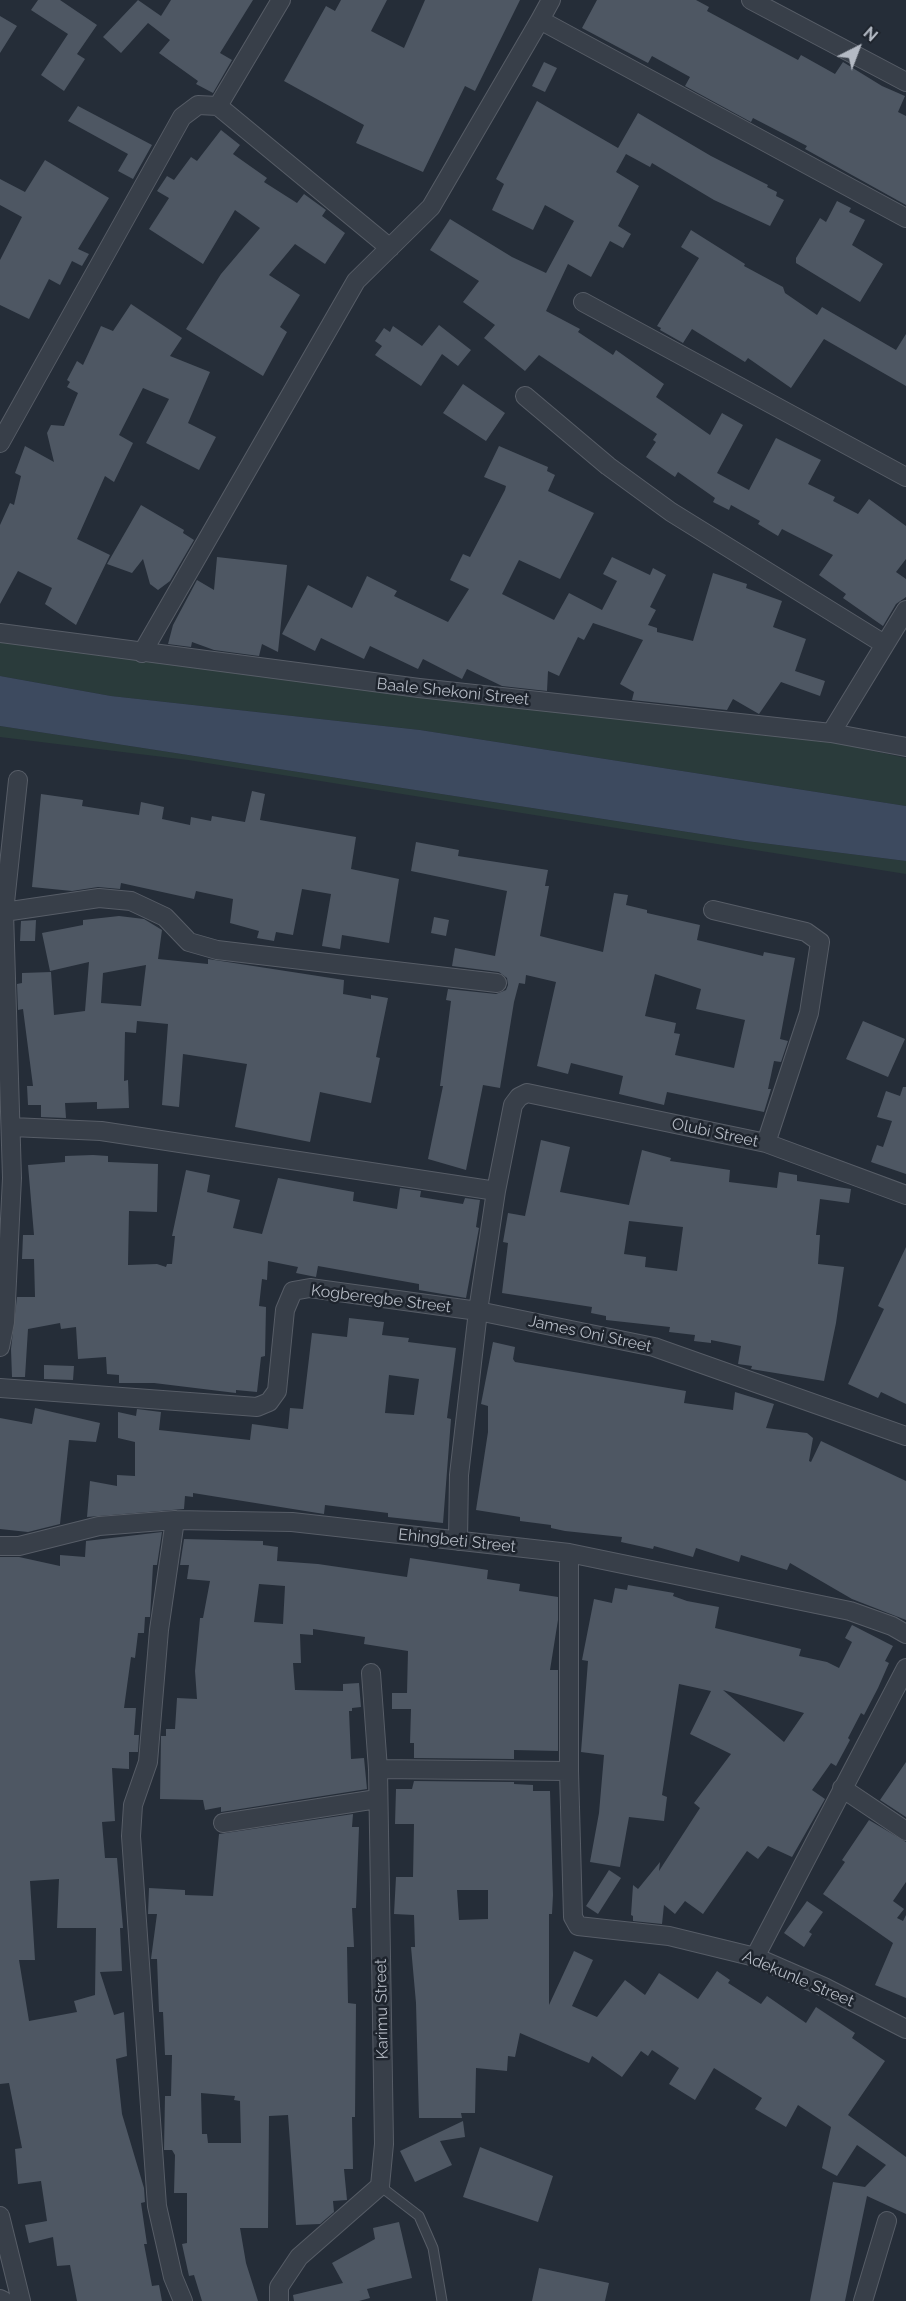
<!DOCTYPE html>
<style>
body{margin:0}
#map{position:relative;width:906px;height:2301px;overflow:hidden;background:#252d38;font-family:Raleway,sans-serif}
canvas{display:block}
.north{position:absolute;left:828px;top:18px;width:60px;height:60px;-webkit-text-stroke:4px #1e242d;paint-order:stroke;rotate:42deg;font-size:16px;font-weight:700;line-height:24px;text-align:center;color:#b4bac4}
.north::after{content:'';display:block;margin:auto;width:21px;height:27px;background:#b4bac4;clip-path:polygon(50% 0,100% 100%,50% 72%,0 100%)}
</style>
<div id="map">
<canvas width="906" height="2301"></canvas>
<div class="north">N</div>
</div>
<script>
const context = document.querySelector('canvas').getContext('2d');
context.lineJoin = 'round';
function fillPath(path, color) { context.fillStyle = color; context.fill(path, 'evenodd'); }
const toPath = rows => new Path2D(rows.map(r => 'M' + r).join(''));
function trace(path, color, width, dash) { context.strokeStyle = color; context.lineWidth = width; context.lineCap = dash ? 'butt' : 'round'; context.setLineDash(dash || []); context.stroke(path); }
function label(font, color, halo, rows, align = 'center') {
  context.font = font + ' Raleway,sans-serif'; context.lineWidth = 5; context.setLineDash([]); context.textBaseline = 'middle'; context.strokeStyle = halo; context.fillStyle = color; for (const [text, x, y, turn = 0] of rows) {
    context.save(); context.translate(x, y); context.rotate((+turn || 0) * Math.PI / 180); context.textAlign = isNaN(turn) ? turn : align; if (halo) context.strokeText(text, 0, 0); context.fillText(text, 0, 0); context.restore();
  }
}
const green = toPath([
 [0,630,832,742,906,758,906,806,420,730,111,696,0,676],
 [0,726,746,841,906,861,906,874,188,760,0,737]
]);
const water = toPath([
 [0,676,111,696,420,730,906,806,906,861,746,841,0,726]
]);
const building = toPath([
 [38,0,60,0,97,25,77,54,85,59,64,91,41,75,68,34,31,10],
 [138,0,161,16,171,0,253,0,220,53,232,60,213,93,196,84,198,81,159,53,170,40,148,23,121,53,103,37],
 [341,0,387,0,371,31,404,48,425,0,520,0,475,91,465,86,423,172,356,143,364,125,284,81,326,6,335,11],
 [597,0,696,0,709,7,707,11,798,60,801,55,835,74,843,62,882,86,905,96,898,112,906,116,906,205,805,149,807,146,753,118,751,122,685,86,690,77,652,56,648,63,582,28],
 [0,16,17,26,0,53],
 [544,62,557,68,545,92,532,86],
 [537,101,618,148,638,113,711,156,768,185,767,187,777,192,776,196,784,200,770,226,714,200,652,163,650,167,626,154,616,172,639,186,618,226,631,234,623,248,610,241,591,277,568,264,546,311,580,329,578,332,613,355,616,350,664,384,656,397,710,435,722,413,743,425,717,473,749,490,776,438,821,460,808,484,835,497,833,501,858,514,869,499,906,526,906,559,896,572,906,579,906,597,896,604,883,626,843,598,846,594,819,575,833,555,782,529,778,536,758,524,760,521,731,505,729,510,713,502,715,498,678,472,675,477,646,457,656,442,653,440,657,434,539,355,525,371,484,338,495,325,463,302,479,281,430,250,450,219,512,257,546,273,574,221,545,205,533,230,492,210,504,184,496,179],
 [78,106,152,145,133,179,118,171,128,154,68,121],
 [221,130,240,145,233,154,267,178,264,182,297,203,304,194,326,210,322,216,345,233,325,264,295,244,269,275,300,295,280,327,287,332,263,376,186,329,221,274,260,228,235,210,203,264,149,229,169,198,157,191,167,176,174,180,191,157,197,161],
 [45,160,109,198,78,249,89,254,82,266,72,261,60,285,49,279,29,319,0,305,0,260,22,217,0,205,0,179,25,192],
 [837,201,851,208,849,212,865,220,852,245,883,264,860,302,796,263,796,258,820,218,826,222],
 [691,230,745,264,744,266,783,287,785,293,817,315,822,307,896,350,906,334,906,386,824,339,791,388,748,358,745,362,692,329,683,343,660,330,661,328,657,326,699,258,681,247],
 [131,304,182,338,170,356,210,372,188,423,216,437,199,470,146,443,169,399,143,388,119,435,133,443,114,482,105,476,77,539,110,555,76,625,45,604,52,588,18,571,0,604,0,525,10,503,14,505,21,476,15,473,25,446,54,462,47,433,51,425,64,426,78,393,67,387,70,382,67,380,77,361,83,365,101,326,113,331],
 [439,325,471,350,458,366,442,354,421,386,375,355,382,346,375,341,384,328,390,332,393,326,422,346],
 [463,384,505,413,486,441,443,413],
 [499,446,548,467,547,471,555,475,548,491,594,513,560,579,519,560,502,594,554,620,569,593,602,610,617,581,603,574,612,557,650,575,653,568,666,575,650,607,656,610,648,625,657,628,657,632,693,641,713,573,747,584,746,588,782,601,773,627,806,639,795,671,825,681,820,696,781,682,759,714,733,699,727,710,632,700,634,692,620,684,643,640,593,623,584,640,578,637,559,676,548,671,547,691,502,686,467,669,462,679,423,659,418,669,370,646,364,659,321,638,315,651,282,634,308,585,352,608,367,576,397,591,394,596,448,622,469,589,450,580,463,554,470,557,505,490,506,486,484,477],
 [141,505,184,530,183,533,194,540,170,581,158,590,150,584,143,559,132,573,107,564],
 [217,557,287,565,278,652,262,644,259,656,214,650,192,642,191,647,168,644,173,625,197,580,214,590],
 [252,791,265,794,260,820,356,837,351,869,399,879,389,943,342,935,340,949,322,946,331,894,302,889,293,935,276,932,274,941,257,938,259,931,230,923,233,899,196,891,194,899,121,883,120,889,98,887,72,891,32,887,41,794,83,800,82,806,139,815,141,802,164,807,162,819,190,825,191,817,211,821,212,816,245,822],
 [416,842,459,850,458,856,548,870,545,886,549,886,540,936,603,952,614,893,628,895,626,905,647,910,647,913,700,925,697,940,763,956,764,952,795,958,780,1039,788,1041,781,1062,774,1061,768,1089,771,1089,764,1112,667,1092,664,1105,619,1094,623,1076,571,1063,568,1074,537,1066,556,982,526,975,525,984,519,983,514,1002,500,1088,483,1085,466,1170,428,1159,443,1086,440,1086,451,1001,446,1000,448,989,496,994,506,990,508,985,507,978,499,972,452,966,455,948,495,956,507,891,411,871],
 [655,974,701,989,696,1009,745,1020,734,1068,675,1055,680,1034,674,1033,676,1023,645,1016],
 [119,916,144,919,162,930,158,959,208,964,208,959,344,980,343,994,371,999,371,995,388,998,376,1057,380,1058,371,1103,320,1092,310,1142,235,1127,247,1064,183,1054,179,1107,162,1105,168,1024,137,1021,136,1033,125,1032,124,1081,128,1080,129,1108,97,1109,97,1102,65,1103,66,1118,41,1117,41,1105,28,1105,27,1086,33,1086,23,1009,18,1010,17,984,22,983,22,973,51,972,54,1015,85,1011,89,962,50,971,42,933,83,925,83,920],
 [146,965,141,1006,101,1003,103,973],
 [434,917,449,920,446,936,431,933],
 [36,920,35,941,20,941,21,921],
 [863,1021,905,1039,888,1077,846,1059],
 [903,1087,906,1087,906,1174,871,1162,877,1145,883,1147,892,1121,877,1117,886,1091,900,1096],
 [541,1140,570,1147,560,1192,629,1205,642,1150,671,1158,670,1161,730,1170,729,1182,777,1188,779,1172,797,1175,797,1181,851,1189,849,1203,820,1199,816,1235,820,1235,818,1264,844,1267,836,1323,824,1381,751,1369,752,1366,738,1364,741,1346,711,1340,711,1343,694,1341,695,1335,669,1332,670,1327,606,1320,606,1316,591,1313,592,1307,502,1293,508,1243,503,1242,508,1213,525,1216],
 [629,1221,683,1227,677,1271,645,1267,646,1257,624,1254],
 [93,1155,108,1156,108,1162,158,1164,157,1212,129,1211,128,1265,157,1264,166,1267,167,1264,172,1264,175,1236,172,1236,186,1170,210,1175,207,1192,240,1200,233,1228,262,1234,278,1178,354,1192,353,1201,397,1209,400,1188,421,1191,420,1197,463,1204,465,1198,480,1200,476,1227,479,1228,466,1298,419,1290,419,1284,318,1266,316,1277,296,1273,298,1267,268,1261,267,1280,262,1279,259,1306,266,1307,265,1356,261,1357,257,1392,236,1390,236,1393,154,1383,119,1383,119,1375,107,1374,106,1357,78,1359,76,1327,61,1329,60,1323,28,1329,25,1377,12,1377,11,1349,17,1297,35,1297,34,1259,22,1259,23,1235,34,1235,28,1165,65,1162,65,1156],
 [906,1247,906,1404,881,1392,878,1398,848,1384,884,1309,878,1306],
 [349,1318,384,1322,382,1335,409,1338,408,1342,456,1348,447,1418,451,1419,443,1523,388,1517,388,1513,325,1505,324,1514,193,1493,193,1497,185,1496,184,1509,87,1517,90,1481,117,1486,117,1475,135,1476,135,1442,118,1438,118,1412,136,1416,137,1409,161,1412,159,1430,250,1440,252,1424,288,1429,290,1408,303,1409,312,1333,347,1337],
 [389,1375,419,1379,414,1415,385,1413],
 [493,1342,515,1347,513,1359,515,1362,686,1391,684,1403,733,1410,735,1392,774,1404,766,1428,807,1433,813,1438,809,1461,811,1462,821,1441,906,1481,906,1620,852,1599,790,1563,787,1570,741,1555,739,1562,696,1548,693,1557,654,1546,653,1549,621,1542,622,1537,565,1531,551,1528,551,1525,520,1521,520,1517,476,1510,488,1432,488,1406,481,1404],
 [44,1365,74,1366,73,1380,44,1379],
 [35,1408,100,1423,96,1442,69,1440,60,1524,28,1532,0,1529,0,1418,32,1424],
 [162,1532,157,1565,153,1565,150,1617,145,1617,144,1633,138,1633,135,1658,131,1657,124,1708,136,1708,134,1735,139,1735,138,1752,129,1752,129,1769,112,1768,115,1821,102,1822,105,1858,117,1858,123,1928,120,1928,122,1971,100,1972,114,2015,124,2012,127,2056,116,2059,122,2114,144,2188,145,2202,141,2203,147,2244,144,2244,152,2286,159,2285,162,2301,77,2301,70,2265,57,2266,53,2237,29,2243,25,2225,47,2221,41,2181,18,2184,15,2149,22,2148,9,2083,0,2084,0,1557,19,1557,60,1566,60,1555,85,1557,86,1541],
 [59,1879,57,1928,96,1928,95,1995,74,2001,77,2012,29,2021,19,1960,35,1960,30,1881],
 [184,1539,263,1541,263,1545,278,1547,277,1561,318,1564,407,1577,410,1558,488,1570,487,1579,520,1584,519,1591,558,1597,558,1620,550,1670,558,1670,558,1751,514,1750,514,1759,414,1758,414,1743,410,1743,411,1709,392,1709,392,1693,407,1693,408,1651,364,1644,365,1637,313,1629,313,1635,300,1634,301,1663,293,1663,295,1690,343,1691,343,1684,359,1683,361,1707,352,1708,352,1711,349,1711,351,1759,364,1758,367,1789,221,1812,221,1807,205,1810,203,1800,160,1799,161,1736,166,1736,166,1729,175,1729,177,1698,197,1699,195,1671,200,1618,203,1618,210,1581,187,1579,189,1565,180,1565],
 [259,1584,285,1586,283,1624,254,1622],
 [628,1585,674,1593,673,1596,687,1601,719,1607,715,1628,801,1649,799,1656,827,1662,839,1668,852,1642,845,1638,852,1625,893,1646,885,1661,889,1663,878,1688,864,1715,861,1713,848,1738,850,1740,836,1766,831,1763,812,1790,825,1799,792,1857,768,1846,758,1859,747,1851,703,1914,685,1901,675,1914,664,1905,662,1924,633,1921,633,1916,631,1915,633,1885,638,1889,660,1862,659,1871,700,1808,694,1803,731,1754,690,1734,711,1691,679,1684,662,1795,667,1797,664,1821,629,1817,620,1867,590,1862,599,1813,604,1755,581,1752,588,1661,582,1660,594,1599,612,1603,615,1588,627,1590],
 [723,1690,804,1713,784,1742],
 [906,1762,906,1817,880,1800],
 [414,1781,514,1782,514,1784,533,1785,533,1791,550,1791,553,1895,552,1914,549,1914,549,2005,574,1951,593,1960,572,2006,597,2017,625,1980,645,1995,659,1973,698,1999,717,1971,730,1980,728,1983,761,2004,767,1996,806,2023,816,2007,855,2033,852,2038,885,2061,848,2115,906,2157,906,2214,867,2196,845,2301,810,2301,833,2182,865,2187,886,2165,857,2145,837,2176,822,2168,831,2127,798,2105,786,2127,755,2109,762,2098,714,2068,695,2100,669,2084,679,2068,652,2050,648,2056,641,2051,622,2077,592,2056,589,2063,520,2033,515,2057,508,2056,507,2071,476,2068,475,2113,461,2113,462,2118,419,2118,416,2003,411,1947,415,1947,414,1915,394,1914,396,1877,413,1877,414,1824,395,1824,396,1789,412,1789],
 [457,1890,488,1890,488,1919,459,1920],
 [353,1814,352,1827,359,1827,356,1908,352,1908,354,1947,347,1947,348,2003,356,2004,355,2117,352,2117,353,2169,344,2169,347,2200,333,2201,334,2212,320,2224,296,2225,288,2115,269,2116,268,2228,240,2228,246,2263,258,2301,202,2301,194,2275,189,2276,182,2244,187,2243,187,2193,174,2193,175,2155,172,2150,164,2150,165,2096,171,2096,172,2055,165,2055,163,2012,159,2012,157,1959,151,1959,157,1914,148,1914,149,1888,185,1890,185,1895,213,1896,219,1834],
 [201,2093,235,2096,234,2100,240,2101,241,2143,208,2143,207,2134,202,2134],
 [869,1820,906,1842,906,1882,893,1901,904,1909,897,1918,903,1921,906,1915,906,1998,875,1985,893,1943,823,1894,845,1862,842,1860],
 [609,1870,621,1878,598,1914,586,1906],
 [807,1901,823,1912,809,1932,812,1934,804,1947,784,1933],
 [463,2121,465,2137,440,2141,452,2165,415,2182,400,2151],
 [480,2147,553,2176,538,2222,463,2197],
 [399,2222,412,2278,367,2289,370,2298,359,2301,294,2301,293,2295,343,2283,332,2263,375,2239,373,2228],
 [539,2268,609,2283,605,2301,532,2301]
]);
const service = toPath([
 [380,2186,419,2216,433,2248,442,2301]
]);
const minor = toPath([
 [751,0,906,82],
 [540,20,551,0],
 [218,106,281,0],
 [583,302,906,477],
 [525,396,608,466,671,512,884,644],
 [0,443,182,117,198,105,218,106,390,248],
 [0,633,419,688,831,733,906,747],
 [142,653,356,281,431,207,540,20,906,218],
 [831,733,906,610],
 [713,910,806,932,820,942,809,1013,766,1143],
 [4,912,99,898,131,901,165,917,189,942,217,950,497,983],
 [12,1127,101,1131,496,1191],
 [0,1347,5,1322,12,1178,4,912,18,780],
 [0,1388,257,1407,269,1402,277,1391,285,1310,293,1291,310,1288,478,1311,654,1347,906,1436],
 [175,1520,159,1630,148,1762,133,1805,131,1836,157,2206,173,2277,183,2301],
 [458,1541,459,1475,478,1311,496,1191,513,1105,519,1097,527,1093,766,1143,906,1195],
 [0,1546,19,1546,99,1526,175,1520,292,1522,569,1553,850,1611,892,1626,906,1634],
 [569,1553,569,1771,573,1917,578,1926,669,1936,755,1957,824,1987,906,2029],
 [378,1769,569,1771],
 [842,1788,906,1831],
 [223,1823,377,1799],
 [755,1957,906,1668],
 [0,2216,21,2301],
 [0,2299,4,2301],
 [279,2301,279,2287,299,2257,380,2186,384,2144,378,1769,371,1673],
 [863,2301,887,2221]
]);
const streetNames = [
 ["Baale Shekoni Street",453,692,6],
 ["Olubi Street",715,1133,12],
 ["Kogberegbe Street",381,1299,7],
 ["James Oni Street",590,1334,12],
 ["Ehingbeti Street",457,1541,6],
 ["Adekunle Street",798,1979,23],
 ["Karimu Street",382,2009,-91]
];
fillPath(green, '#2a3b3b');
fillPath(water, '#3d4a5f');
fillPath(building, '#4e5763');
trace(service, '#575d67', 11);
trace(minor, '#575d67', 20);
trace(service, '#383f49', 9);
trace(minor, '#383f49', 18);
label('16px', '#b4bac4', '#1e242d', streetNames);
</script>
